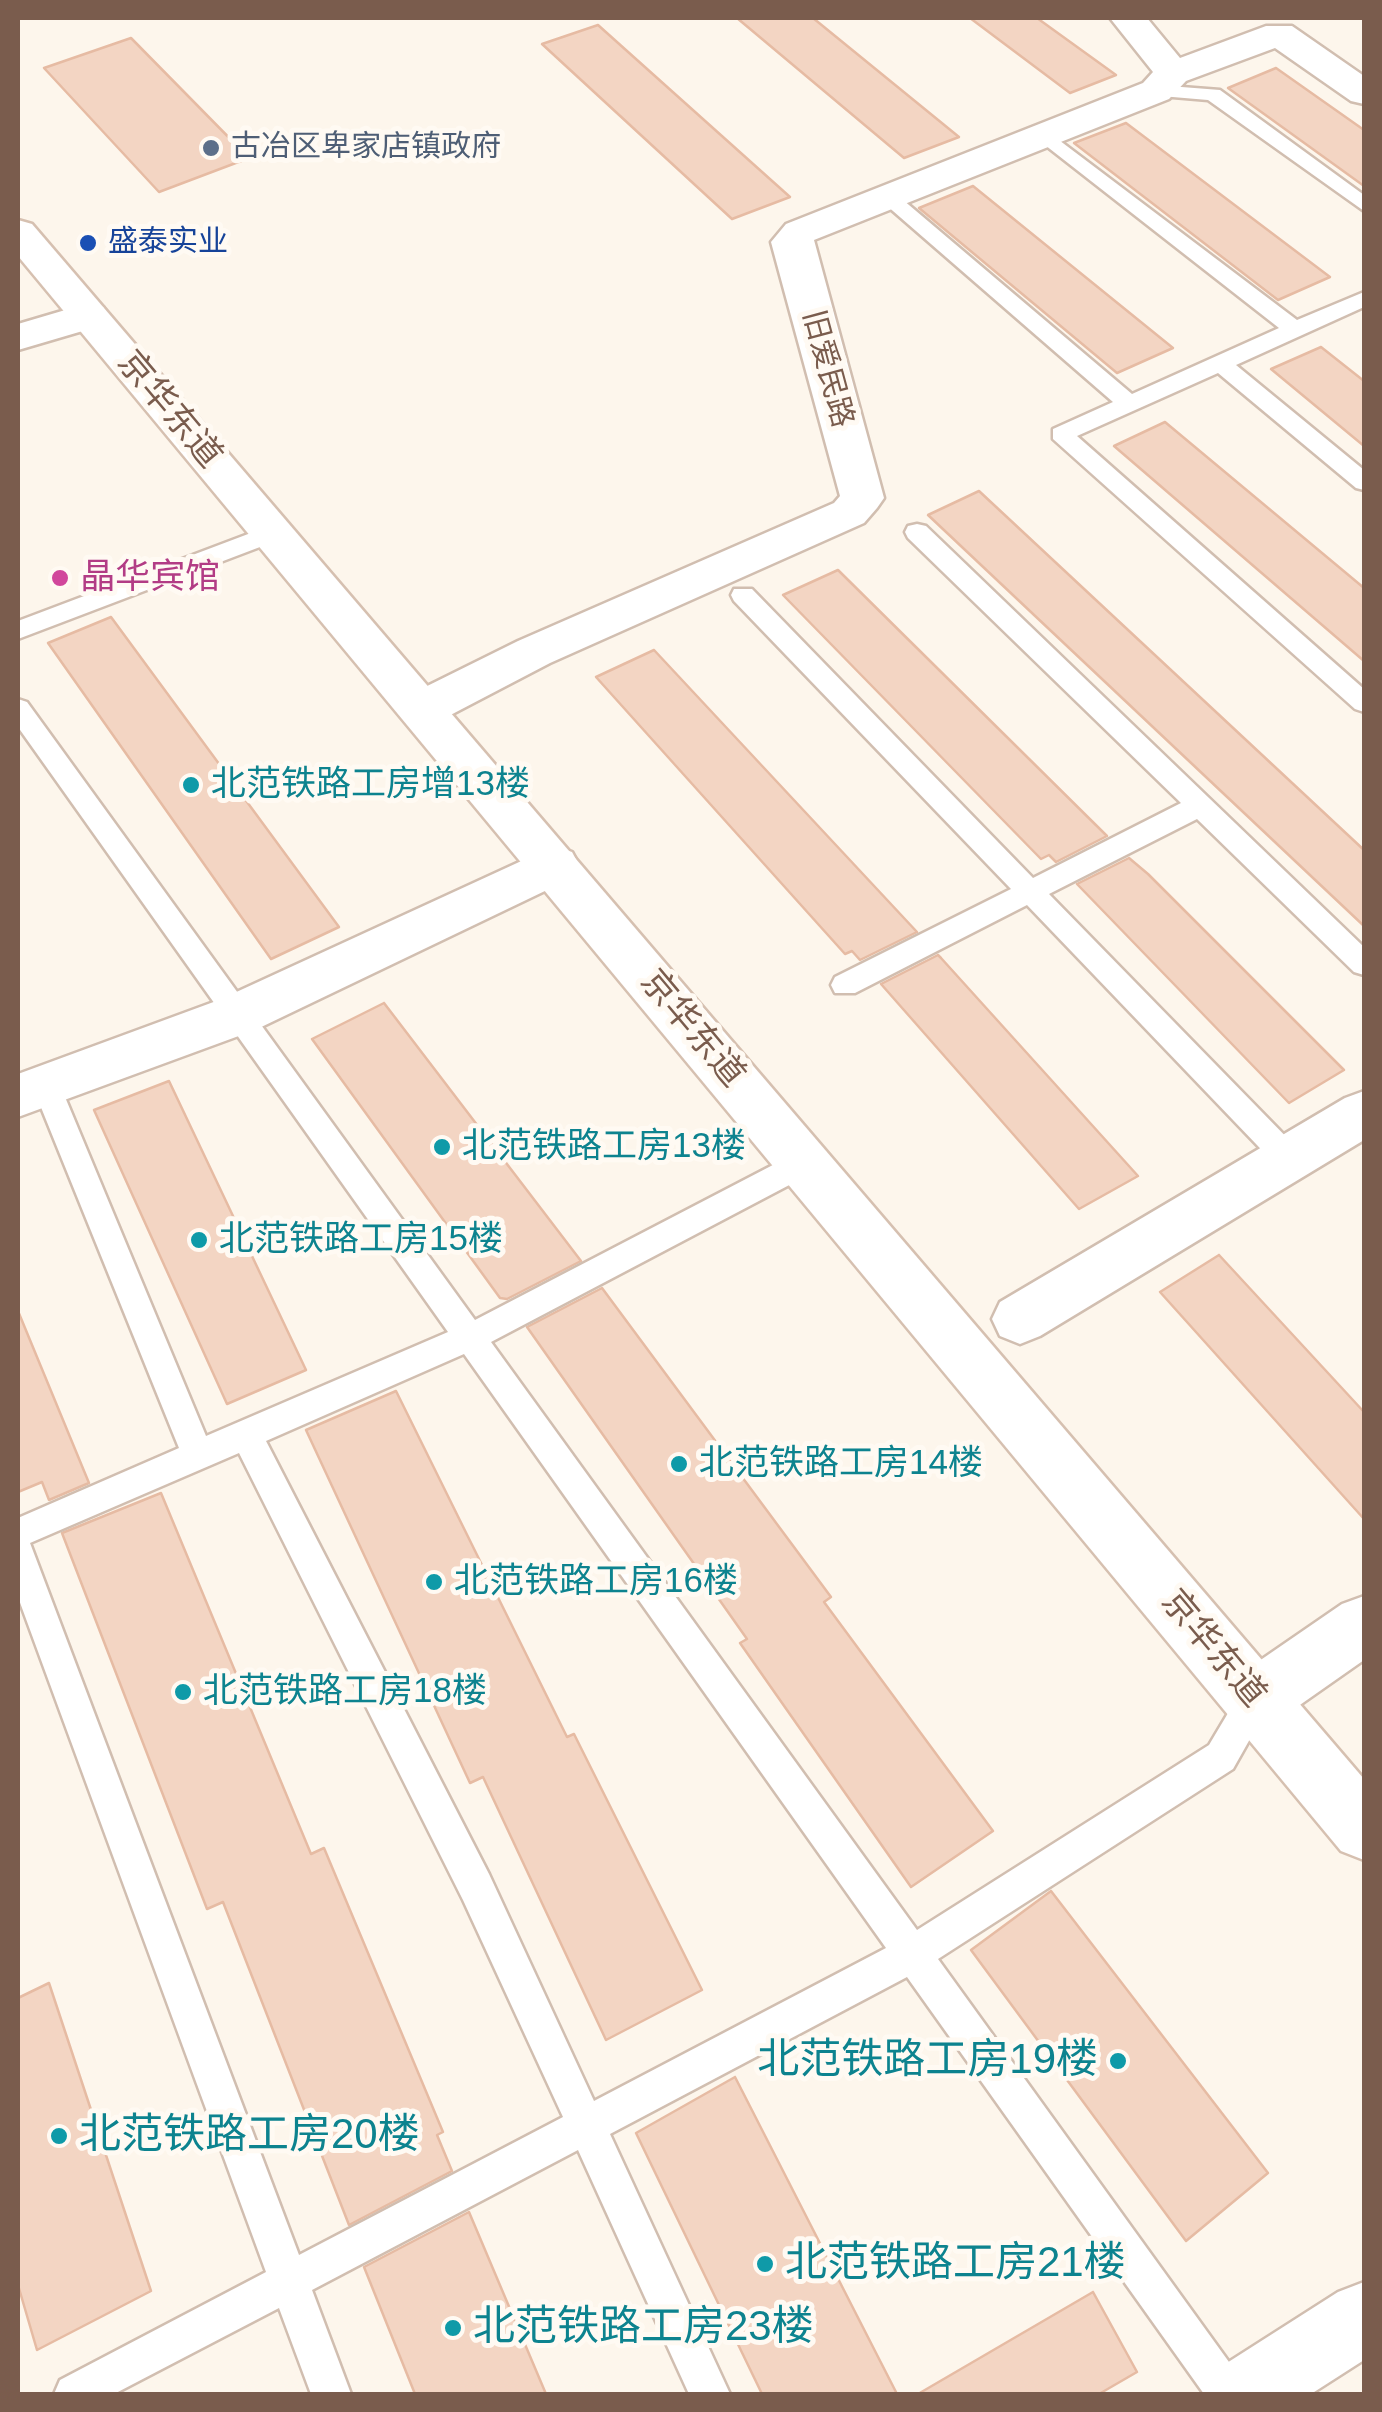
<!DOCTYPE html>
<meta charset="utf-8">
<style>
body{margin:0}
#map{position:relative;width:1382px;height:2412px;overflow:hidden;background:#fdf6ec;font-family:Helvetica,sans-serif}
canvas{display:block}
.frame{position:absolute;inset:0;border:20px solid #7a5c4d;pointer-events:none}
</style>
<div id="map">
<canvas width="1382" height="2412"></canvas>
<div class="frame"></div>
</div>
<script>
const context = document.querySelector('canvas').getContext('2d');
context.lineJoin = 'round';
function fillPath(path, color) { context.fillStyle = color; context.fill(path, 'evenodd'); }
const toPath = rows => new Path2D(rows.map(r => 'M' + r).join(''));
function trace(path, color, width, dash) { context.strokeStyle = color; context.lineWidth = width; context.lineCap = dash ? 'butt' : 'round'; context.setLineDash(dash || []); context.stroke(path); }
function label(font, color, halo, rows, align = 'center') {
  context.font = font + ' Helvetica,"Noto Sans SC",sans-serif'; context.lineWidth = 10; context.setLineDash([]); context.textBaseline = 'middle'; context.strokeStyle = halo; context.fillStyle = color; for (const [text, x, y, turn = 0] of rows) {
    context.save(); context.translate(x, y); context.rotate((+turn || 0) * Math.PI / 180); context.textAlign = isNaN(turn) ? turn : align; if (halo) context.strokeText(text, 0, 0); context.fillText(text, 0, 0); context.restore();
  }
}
const building = toPath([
 [737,18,813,18,959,137,904,158,737,18],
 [970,18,1037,18,1116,75,1070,93,970,18],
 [598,25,790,197,732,219,542,44,598,25],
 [131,38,249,158,159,192,44,68,131,38],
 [1276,68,1364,130,1364,186,1228,88,1276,68],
 [1126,123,1330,277,1278,300,1074,143,1126,123],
 [973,186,1173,348,1117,373,919,208,973,186],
 [1321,347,1364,381,1364,446,1271,369,1321,347],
 [1165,422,1364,588,1364,661,1114,446,1165,422],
 [979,491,1364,850,1364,926,928,515,979,491],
 [838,570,1107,836,1056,862,1049,855,1041,859,783,595,838,570],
 [111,617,339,927,271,959,48,643,111,617],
 [654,650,917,932,860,960,852,951,845,954,596,677,654,650],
 [1129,858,1148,874,1344,1070,1289,1103,1077,884,1129,858],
 [938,955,941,958,1138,1176,1079,1209,881,984,938,955],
 [384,1003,581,1261,507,1299,500,1298,312,1039,384,1003],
 [169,1081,306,1370,227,1404,94,1110,169,1081],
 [1219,1255,1364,1412,1364,1519,1160,1292,1219,1255],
 [602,1288,831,1597,824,1602,993,1831,911,1887,740,1643,747,1639,527,1327,602,1288],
 [18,1311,89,1483,49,1500,42,1482,18,1492,18,1311],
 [396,1391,567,1737,574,1734,702,1990,606,2040,483,1777,470,1783,306,1430,396,1391],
 [161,1493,311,1854,324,1848,443,2132,437,2135,452,2171,349,2225,223,1902,207,1909,62,1533,161,1493],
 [1051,1891,1268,2173,1186,2241,971,1950,1051,1891],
 [49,1983,151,2291,37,2350,18,2285,18,1998,49,1983],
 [735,2077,897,2394,762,2394,636,2133,735,2077],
 [469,2212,546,2394,415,2394,364,2267,469,2212],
 [1093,2292,1137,2372,1099,2394,918,2394,1093,2292]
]);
const service = toPath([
 [1156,85,1220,90,1364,195,1364,211,1208,100,1149,95,1146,91,1156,85],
 [1043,128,1297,320,1364,292,1364,307,1236,365,1364,470,1364,490,1356,488,1218,373,1077,436,1364,689,1364,712,1355,709,1053,439,1053,429,1113,402,878,198,882,194,896,194,1132,394,1279,328,1036,138,1033,134,1043,128],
 [917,524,926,526,1364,947,1364,975,1354,972,1197,819,1049,894,1299,1150,1304,1159,1299,1168,1289,1171,1279,1168,1027,905,855,993,835,993,831,985,835,977,1011,889,734,601,731,595,734,589,752,589,1033,878,1181,803,908,538,905,532,908,526,917,524],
 [272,525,281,527,284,533,281,539,18,639,18,621,272,525],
 [18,699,27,702,475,1320,794,1154,804,1151,814,1154,819,1163,814,1172,491,1342,917,1930,1209,1745,1243,1688,1255,1684,1267,1688,1272,1700,1233,1769,938,1959,1242,2380,1248,2394,1204,2394,907,1977,610,2134,730,2394,689,2394,578,2150,312,2290,351,2394,311,2394,279,2308,114,2394,54,2394,60,2380,266,2272,18,1597,18,1518,179,1448,32,1085,36,1077,46,1073,56,1077,60,1085,206,1436,448,1332,18,727,18,699],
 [464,1354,886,1948,594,2101,489,1874,266,1441,464,1354],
 [239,1453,463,1900,563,2117,299,2255,30,1543,239,1453]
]);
const minor = toPath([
 [1110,18,1147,18,1180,58,1266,26,1292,26,1364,76,1364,104,1351,101,1275,48,1186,81,1169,99,814,240,884,498,877,508,864,523,550,663,439,721,422,726,405,721,399,709,405,697,518,641,834,503,840,496,771,242,786,224,1143,83,1153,72,1110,18],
 [89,303,103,307,109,316,103,325,18,350,18,324,89,303],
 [554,846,572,852,579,865,572,878,255,1030,18,1117,18,1074,219,1000,554,846],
 [1364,1091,1364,1140,1040,1336,1020,1344,1000,1336,992,1319,1000,1302,1345,1098,1364,1091],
 [1364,1596,1364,1660,1277,1721,1255,1730,1233,1721,1224,1700,1233,1679,1342,1604,1364,1596],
 [1364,2282,1364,2360,1311,2394,1208,2394,1219,2368,1338,2292,1364,2282]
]);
const secondary = toPath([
 [18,220,32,224,1364,1779,1364,1860,1341,1851,18,256,18,220]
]);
const markers = [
 [211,148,10,"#5c6f8a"],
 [88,243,10,"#1a4fb4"],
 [60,578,10,"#d1479c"],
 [191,785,10,"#0f9aa8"],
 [442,1147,10,"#0f9aa8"],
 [199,1240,10,"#0f9aa8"],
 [679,1464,10,"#0f9aa8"],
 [434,1582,10,"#0f9aa8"],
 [183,1692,10,"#0f9aa8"],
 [1118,2061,10,"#0f9aa8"],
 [59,2136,10,"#0f9aa8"],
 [765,2264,10,"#0f9aa8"],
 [453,2328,10,"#0f9aa8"]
];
const farServicenames = [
 ["古冶区卑家店镇政府",231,148]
];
const farTransitnames = [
 ["盛泰实业",108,243]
];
const farStreetnames = [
 ["旧爱民路",827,369,75]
];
const streetNames = [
 ["京华东道",169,410,50],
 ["京华东道",692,1029,50],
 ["京华东道",1213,1649,50]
];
const hotelNames = [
 ["晶华宾馆",80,578]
];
const cultureNames = [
 ["北范铁路工房增13楼",211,785],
 ["北范铁路工房13楼",462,1147],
 ["北范铁路工房15楼",219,1240],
 ["北范铁路工房14楼",699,1464],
 ["北范铁路工房16楼",454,1582],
 ["北范铁路工房18楼",203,1692]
];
const nearCulturenames = [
 ["北范铁路工房19楼",1098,2061,"right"],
 ["北范铁路工房20楼",79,2136],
 ["北范铁路工房21楼",785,2264],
 ["北范铁路工房23楼",473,2328]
];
fillPath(building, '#f3d5c3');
trace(building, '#e6bba3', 2.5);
trace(service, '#d1beb0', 5);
trace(minor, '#d1beb0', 5);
trace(secondary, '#d6c0b0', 5);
fillPath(service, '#fff');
fillPath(minor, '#fff');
fillPath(secondary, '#fff');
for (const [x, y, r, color] of markers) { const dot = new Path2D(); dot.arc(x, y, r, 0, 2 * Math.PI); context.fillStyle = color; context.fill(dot); trace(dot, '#fffaf3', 4); }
label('30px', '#4e5e75', '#fffaf3', farServicenames, 'left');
label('30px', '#164399', '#fffaf3', farTransitnames, 'left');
label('30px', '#7a5c4d', '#fffaf3', farStreetnames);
label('35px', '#7a5c4d', '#fffaf3', streetNames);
label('35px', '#b23c85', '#fffaf3', hotelNames, 'left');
label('35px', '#0d838f', '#fffaf3', cultureNames, 'left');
label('42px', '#0d838f', '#fffaf3', nearCulturenames, 'left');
</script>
